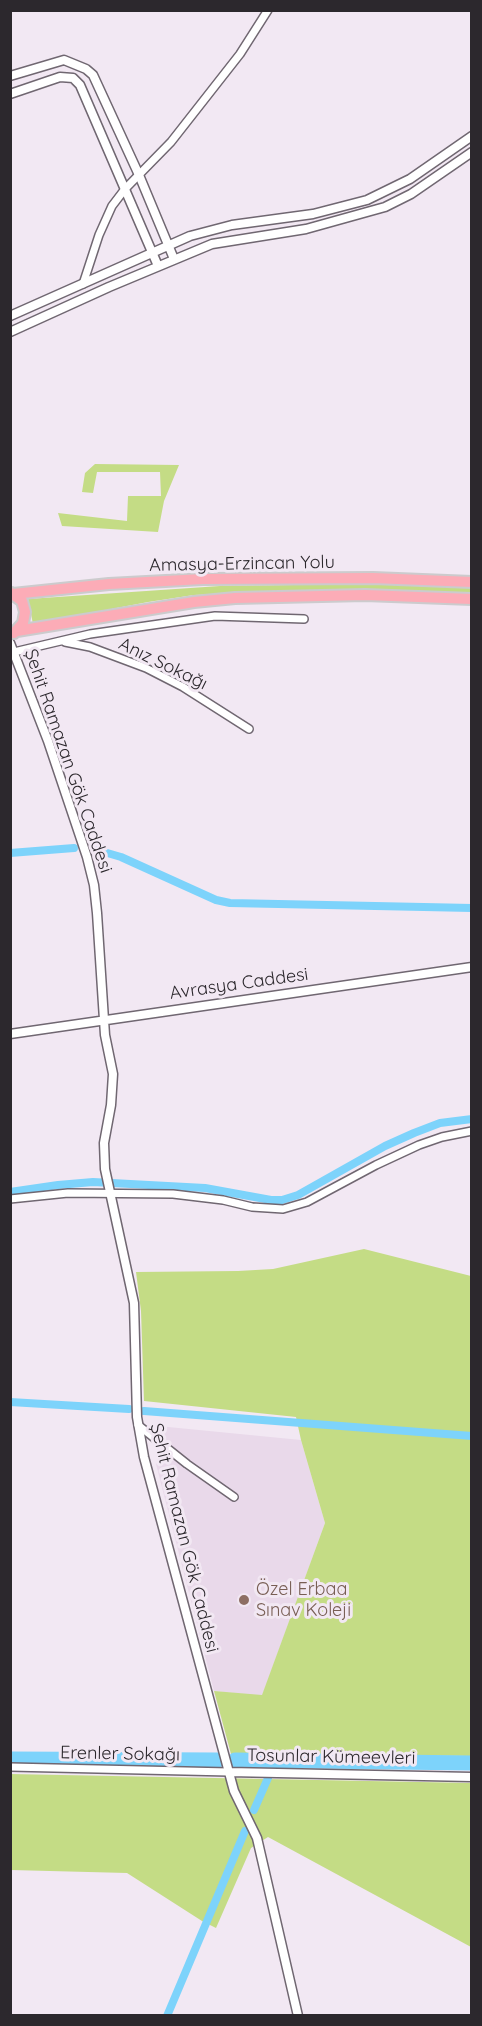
<!DOCTYPE html>
<meta charset="utf-8">
<style>
body{margin:0}
#map{position:relative;width:482px;height:2026px;overflow:hidden;background:#f2e8f3;font-family:Quicksand,sans-serif}
canvas{display:block}
.frame{position:absolute;inset:0;border:12px solid #2c282d;pointer-events:none}
</style>
<div id="map">
<canvas width="482" height="2026"></canvas>
<div class="frame"></div>
</div>
<script>
const context = document.querySelector('canvas').getContext('2d');
context.lineJoin = 'round';
function fillPath(path, color) { context.fillStyle = color; context.fill(path, 'evenodd'); }
const toPath = rows => new Path2D(rows.map(r => 'M' + r).join(''));
function trace(path, color, width, dash) { context.strokeStyle = color; context.lineWidth = width; context.lineCap = dash ? 'butt' : 'round'; context.setLineDash(dash || []); context.stroke(path); }
function label(font, color, halo, rows, align = 'center') {
  context.font = font + ' Quicksand,sans-serif'; context.lineWidth = 6; context.setLineDash([]); context.textBaseline = 'middle'; context.strokeStyle = halo; context.fillStyle = color; for (const [text, x, y, turn = 0] of rows) {
    context.save(); context.translate(x, y); context.rotate((+turn || 0) * Math.PI / 180); context.textAlign = isNaN(turn) ? turn : align; if (halo) context.strokeText(text, 0, 0); context.fillText(text, 0, 0); context.restore();
  }
}
const built = toPath([
 [158,1426,301,1440,325,1523,262,1696,214,1691,156,1464,171,1448,153,1429]
]);
const green = toPath([
 [95,464,179,465,164,501,158,532,62,526,58,513,127,521,128,496,161,496,160,472,97,472,93,493,82,492,85,473],
 [365,584,472,588,471,594,325,590,194,595,148,602,33,624,28,599,220,586],
 [364,1249,471,1276,471,1756,231,1754,214,1691,262,1695,325,1523,301,1440,296,1417,144,1401,141,1311,136,1272,238,1271,273,1269],
 [10,1774,471,1783,471,1947,268,1837,251,1848,216,1928,202,1921,127,1873,11,1870]
]);
const canal = toPath([
 [97,850,121,857,216,900,230,903,472,908],
 [10,853,74,848],
 [10,1192,58,1185,93,1182,205,1188,271,1200,282,1200,298,1195,385,1146,414,1133,440,1123,472,1119],
 [10,1402,129,1409],
 [144,1411,472,1436],
 [254,1810,268,1778],
 [167,2016,245,1831]
]);
const river = toPath([
 [10,1759,218,1760],
 [235,1760,472,1763]
]);
const minor = toPath([
 [83,284,99,235,112,206,125,189,171,142,240,54,268,10],
 [65,642,90,647,146,668,183,687,249,729],
 [14,652,90,634,215,616,304,619],
 [10,1199,68,1193,173,1194,223,1200,252,1207,283,1209,307,1202,376,1165,419,1145,442,1137,472,1131],
 [138,1425,187,1464,234,1497],
 [10,1767,229,1772]
]);
const tertiary = toPath([
 [10,76,64,60,86,69,93,75,139,175,174,259],
 [10,94,60,77,73,78,80,85,158,266],
 [10,316,190,236,232,225,313,214,367,200,410,179,472,136],
 [10,332,109,287,212,244,306,229,385,207,411,194,472,152],
 [10,643,48,741,87,857,94,885,97,913,105,1035,113,1074,111,1105,104,1143,105,1169,134,1303,137,1417,144,1457,234,1791,257,1838,298,2016],
 [10,1034,472,967],
 [229,1772,472,1777]
]);
const trunk = toPath([
 [11,593,22,601,25,612,23,623,14,633],
 [13,594,109,584,203,579,373,578,472,582],
 [17,631,194,602,235,598,365,595,472,599]
]);
const markers = [
 [244,1600,6,"#8d6e63"]
];
const streetNames = [
 ["Amasya-Erzincan Yolu",242,564,-1],
 ["Anız Sokağı",163,664,26],
 ["Şehit Ramazan Gök Caddesi",68,761,71],
 ["Avrasya Caddesi",239,984,-8],
 ["Şehit Ramazan Gök Caddesi",184,1538,76],
 ["Erenler Sokağı",120,1754,1],
 ["Tosunlar Kümeevleri",331,1757,1]
];
const educationNames = [
 ["Özel Erbaa",256,1590],
 ["Sınav Koleji",256,1611]
];
fillPath(built, '#e9d9ea');
fillPath(green, '#c4dc85');
trace(canal, '#7dd3fb', 8);
trace(river, '#7dd3fb', 15);
trace(minor, '#706771', 10);
trace(tertiary, '#706771', 11);
trace(trunk, '#cccbcd', 14);
trace(minor, '#fff', 7);
trace(tertiary, '#fff', 8);
trace(trunk, '#fcacb7', 10);
for (const [x, y, r, color] of markers) { const dot = new Path2D(); dot.arc(x, y, r, 0, 2 * Math.PI); context.fillStyle = color; context.fill(dot); trace(dot, '#f2e8f3', 2); }
label('18px', '#2c282d', '#f2e8f3', streetNames);
label('18px', '#785e54', '#f2e8f3', educationNames, 'left');
</script>
